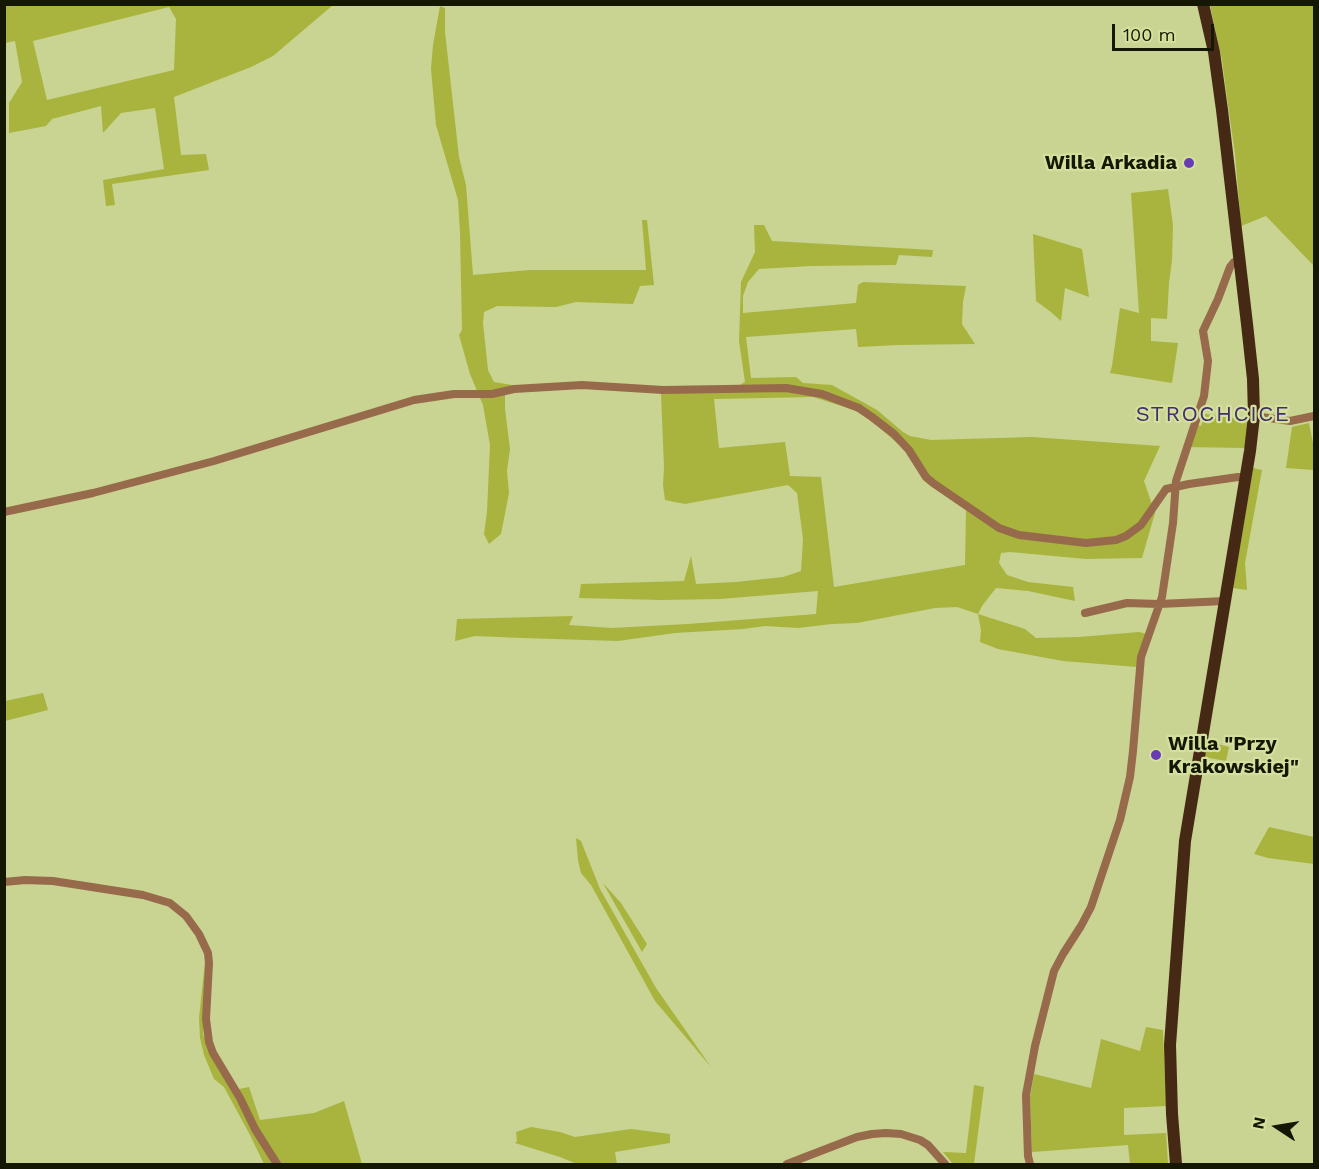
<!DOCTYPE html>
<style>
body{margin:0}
#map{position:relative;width:1319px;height:1169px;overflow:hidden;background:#c9d392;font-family:"Work Sans",sans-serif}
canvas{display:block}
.frame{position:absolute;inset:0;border:6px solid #141701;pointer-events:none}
.north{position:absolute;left:1247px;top:1097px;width:60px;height:60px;-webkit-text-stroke:4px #d6e09e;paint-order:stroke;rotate:282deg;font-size:16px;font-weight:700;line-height:24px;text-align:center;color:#141701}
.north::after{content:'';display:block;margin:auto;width:21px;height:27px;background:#141701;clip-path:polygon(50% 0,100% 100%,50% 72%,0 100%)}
.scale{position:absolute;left:1112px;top:24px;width:102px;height:27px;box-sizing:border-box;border:3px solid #141701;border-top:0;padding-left:8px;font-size:18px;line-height:21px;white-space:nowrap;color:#141701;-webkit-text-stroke:4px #d6e09e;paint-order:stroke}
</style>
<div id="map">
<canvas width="1319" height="1169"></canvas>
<div class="frame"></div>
<div class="north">N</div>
<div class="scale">100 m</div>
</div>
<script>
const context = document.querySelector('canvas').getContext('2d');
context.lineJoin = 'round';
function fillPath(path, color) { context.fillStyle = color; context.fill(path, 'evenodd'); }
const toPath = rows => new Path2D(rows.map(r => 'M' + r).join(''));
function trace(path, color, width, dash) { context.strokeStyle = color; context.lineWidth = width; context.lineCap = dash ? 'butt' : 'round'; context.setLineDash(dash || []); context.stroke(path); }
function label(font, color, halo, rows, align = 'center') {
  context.font = font + ' "Work Sans",sans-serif'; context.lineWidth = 4.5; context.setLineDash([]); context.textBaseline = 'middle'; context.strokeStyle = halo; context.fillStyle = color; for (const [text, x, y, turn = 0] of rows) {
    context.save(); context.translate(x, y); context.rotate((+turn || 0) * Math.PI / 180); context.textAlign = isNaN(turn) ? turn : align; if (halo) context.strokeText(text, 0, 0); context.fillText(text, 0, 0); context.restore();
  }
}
const green = toPath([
 [4,5,5,4,333,5,273,56,251,67,174,97,181,155,206,154,209,170,112,184,115,205,106,206,103,180,164,169,155,108,121,113,103,133,101,106,52,119,46,126,9,133,9,103,22,82,15,41,5,43],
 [169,7,176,19,174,70,47,100,33,41],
 [1210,5,1314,5,1314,266,1266,216,1241,226,1235,154,1227,98,1222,60],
 [440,6,445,8,445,32,459,157,466,185,473,275,530,270,646,270,642,220,647,220,654,285,640,286,633,304,576,302,556,307,497,306,484,312,483,323,488,370,494,382,512,385,505,395,505,409,510,449,507,471,509,493,501,534,489,544,484,534,487,512,490,445,483,405,470,374,459,335,462,330,460,232,458,200,436,125,431,69,433,45],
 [1168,189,1173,225,1172,260,1169,283,1167,319,1151,318,1151,341,1178,343,1172,383,1110,373,1112,366,1120,308,1139,313,1131,193],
 [754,225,764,225,772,241,933,250,932,257,899,255,896,265,811,266,759,269,748,282,743,296,743,313,856,303,858,285,863,282,966,286,963,302,962,324,975,344,899,345,858,347,856,329,746,337,751,378,796,377,803,383,832,385,877,410,903,432,910,436,931,440,1032,437,1160,446,1144,481,1155,513,1142,558,1086,559,1010,552,1001,553,999,563,1007,575,1028,582,1073,587,1075,601,1028,591,996,588,982,606,978,614,1025,629,1036,638,1079,637,1139,632,1147,634,1137,667,1063,661,998,649,980,642,981,630,978,614,957,607,935,608,857,623,832,624,798,628,765,626,743,629,675,633,618,641,522,638,475,636,455,641,457,619,573,616,569,625,612,628,688,624,816,614,818,591,720,599,661,600,579,598,581,584,684,581,691,556,696,584,736,582,783,577,801,571,803,539,797,493,788,485,685,504,665,500,663,485,664,467,661,394,662,387,738,386,745,382,739,341,741,282,755,252],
 [813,397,854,410,874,423,903,448,924,481,966,510,965,565,834,587,821,477,790,476,785,442,719,448,714,399],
 [1033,234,1082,249,1089,297,1065,288,1061,321,1051,312,1036,301],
 [1205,414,1248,420,1246,448,1185,447,1193,424,1201,426],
 [1309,423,1314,448,1314,470,1286,468,1292,427],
 [1253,468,1262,470,1245,563,1247,590,1233,588],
 [43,693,48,710,5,721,5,701],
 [1207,741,1229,747,1226,761,1204,757],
 [1269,827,1314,837,1314,864,1268,858,1254,854],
 [576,838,581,841,600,889,656,988,711,1067,655,1001,591,885,581,873,578,860],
 [603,883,621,903,647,944,642,952],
 [205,962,203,1034,211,1054,273,1164,264,1164,250,1135,224,1087,214,1079,204,1055,200,1038,199,1018],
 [1146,1027,1163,1030,1166,1106,1124,1108,1124,1135,1166,1133,1168,1164,1130,1164,1128,1145,1032,1152,1030,1097,1034,1074,1091,1088,1101,1039,1140,1051],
 [974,1085,984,1087,974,1164,953,1164,943,1152,966,1153],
 [249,1087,260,1120,314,1113,344,1101,362,1164,280,1164,257,1129,239,1089],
 [531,1127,560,1132,575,1137,631,1129,670,1134,670,1143,615,1152,617,1164,577,1164,560,1157,515,1143,517,1141,516,1132]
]);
const minor = toPath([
 [1254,416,1290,421,1314,416],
 [4,512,93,493,214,461,414,400,454,394,492,394,514,389,582,385,663,390,786,388,822,394,859,408,872,417,894,434,909,450,926,477,933,483,999,528,1019,535,1086,543,1116,540,1126,536,1141,525,1166,489,1189,484,1238,477,1246,478],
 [1085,613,1127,603,1159,604,1225,601],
 [4,882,25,880,53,881,143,895,170,903,186,916,199,934,208,953,209,963,206,1019,209,1042,213,1053,240,1098,255,1129,277,1164],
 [787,1164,857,1137,872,1134,886,1133,901,1134,920,1140,928,1145,945,1164],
 [1030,1164,1028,1156,1026,1095,1035,1046,1054,971,1063,954,1081,926,1091,907,1120,820,1130,777,1133,751,1141,657,1162,597,1173,523,1176,481,1204,396,1208,361,1203,331,1218,299,1230,267,1234,262,1240,260]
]);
const primary = toPath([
 [1176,1164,1172,1114,1170,1045,1185,841,1250,451,1254,416,1253,379,1247,324,1222,110,1214,52,1203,4]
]);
const markers = [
 [1189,163,6,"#663bb3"],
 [1156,755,6,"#663bb3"]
];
const poiNames = [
 ["Willa Arkadia",1177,163],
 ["Willa \"Przy",1168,744,"left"],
 ["Krakowskiej\"",1168,767,"left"]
];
const quarterNames = [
 ["STROCHCICE",1213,415]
];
fillPath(green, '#a8b43d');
trace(minor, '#966a4b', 8);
trace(primary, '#462914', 12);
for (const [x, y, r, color] of markers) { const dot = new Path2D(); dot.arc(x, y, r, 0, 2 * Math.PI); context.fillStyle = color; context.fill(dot); trace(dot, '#d6e09e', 2); }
label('bold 20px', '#141701', '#d6e09e', poiNames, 'right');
context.letterSpacing = '1.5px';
label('22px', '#412e6a', '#d6e09e', quarterNames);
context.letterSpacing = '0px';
</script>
